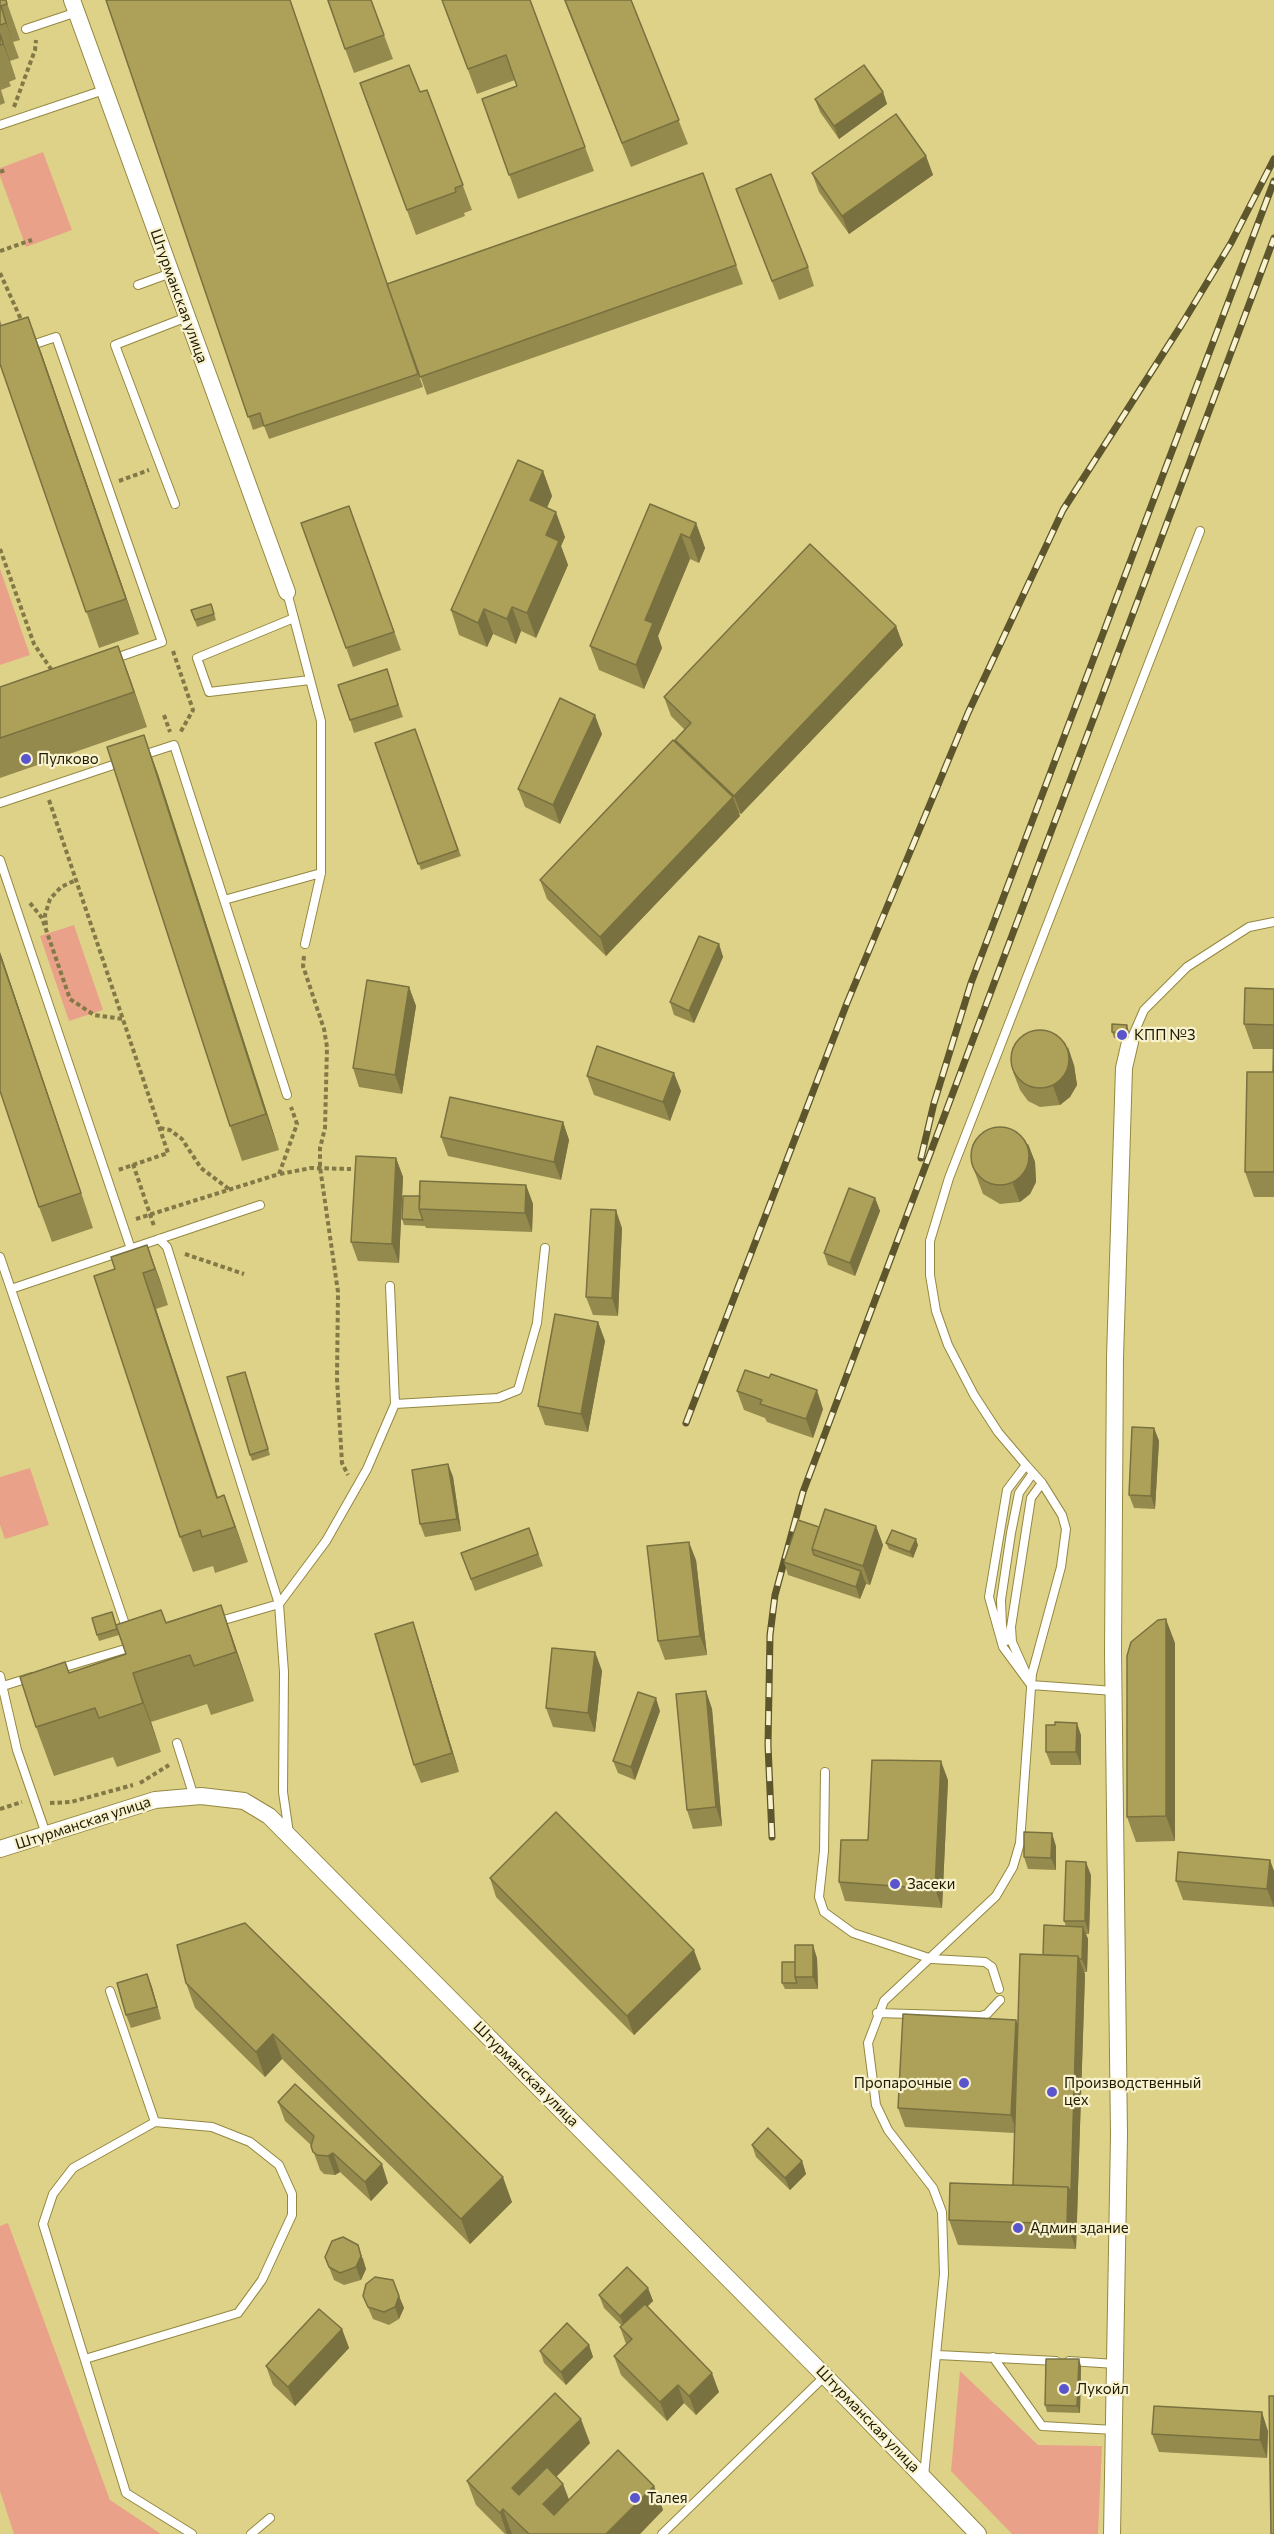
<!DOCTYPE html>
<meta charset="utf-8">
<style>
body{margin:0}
canvas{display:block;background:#ded289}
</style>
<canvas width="1274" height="2534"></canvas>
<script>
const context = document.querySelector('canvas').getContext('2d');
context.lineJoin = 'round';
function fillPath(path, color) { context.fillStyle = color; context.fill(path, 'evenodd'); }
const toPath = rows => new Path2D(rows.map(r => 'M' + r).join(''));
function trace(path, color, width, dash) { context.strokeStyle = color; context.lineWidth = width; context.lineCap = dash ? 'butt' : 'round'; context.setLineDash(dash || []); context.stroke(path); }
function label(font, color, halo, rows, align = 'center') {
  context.font = font + ' Commissioner,sans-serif'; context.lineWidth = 4.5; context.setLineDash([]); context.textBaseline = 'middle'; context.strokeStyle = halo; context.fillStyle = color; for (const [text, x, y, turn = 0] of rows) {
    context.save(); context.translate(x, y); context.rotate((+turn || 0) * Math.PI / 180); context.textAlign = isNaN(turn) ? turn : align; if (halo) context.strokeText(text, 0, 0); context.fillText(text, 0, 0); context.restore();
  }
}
const green = toPath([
 [43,152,72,230,26,247,0,176,0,168],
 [0,569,30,655,0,665],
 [74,925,103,1010,69,1021,40,936],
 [30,1468,49,1525,5,1539,0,1525,0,1477],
 [8,2223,110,2500,161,2534,14,2534,0,2491,0,2226],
 [960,2371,1038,2445,1102,2446,1098,2534,1012,2534,951,2471]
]);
const path = toPath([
 [14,107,35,50,36,40],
 [0,172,5,170],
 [0,251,32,240],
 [0,273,23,324],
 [119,481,149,470],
 [0,549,34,644,53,672],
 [173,651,193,710,180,733],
 [164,715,170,732],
 [49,800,168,1153,118,1170],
 [30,903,42,918,70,999,94,1015,123,1019],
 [46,925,45,915,50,899,61,887,76,880],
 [304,956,303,966,324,1029,327,1047,325,1128,320,1148,320,1167,338,1292,337,1379,342,1463,348,1475],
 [160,1128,170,1130,182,1139,201,1168,229,1189],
 [133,1164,154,1226],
 [280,1174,311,1168,351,1169],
 [136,1219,279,1174,297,1124,291,1107],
 [185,1254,244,1274],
 [140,1783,169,1765],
 [50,1803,71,1802,133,1785],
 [0,1809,22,1802]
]);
const lane = toPath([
 [26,29,77,12],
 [0,125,104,90],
 [138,285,171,273],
 [29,346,56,337,162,642,113,659],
 [175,504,115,345,187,317],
 [287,592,321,721,321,873,305,944],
 [294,618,197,658,209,692,310,680],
 [140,756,174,745,287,1095],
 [0,803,122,762],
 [0,860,131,1249],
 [224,900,321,873],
 [1130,1042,1144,1010,1187,967,1249,927,1274,922],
 [159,1239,167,1247,279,1604,284,1672,283,1792,289,1833],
 [0,1257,128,1633],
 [11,1289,260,1205],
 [395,1404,498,1398,518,1390,537,1323,545,1248],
 [1026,1465,998,1432,974,1395,948,1345,936,1311,930,1275,930,1241,949,1178,1200,531],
 [217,1622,279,1604,326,1541,367,1469,395,1404,390,1286],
 [1006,1641,1002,1626,1001,1600,1011,1533,1019,1493,1033,1473],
 [58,1669,132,1647],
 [1025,1671,1012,1642,1011,1627,1031,1498,1042,1483],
 [0,1676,17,1750,46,1834],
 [1031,1685,1114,1691],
 [3,1686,32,1677],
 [177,1743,194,1797],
 [825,1772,824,1851,819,1897,824,1912,853,1933,932,1959,985,1962,992,1967,999,1989],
 [110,1991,155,2122,73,2168,53,2194,43,2224,126,2493,192,2534],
 [877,2013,981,2016,987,2014,1000,2000],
 [938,2355,1056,2361],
 [993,2357,1042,2426,1115,2430],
 [85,2359,238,2313,262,2280,292,2215,292,2194,279,2165,250,2142,212,2127,155,2122],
 [1069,2361,1116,2364],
 [924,2476,944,2274,942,2212,933,2188,888,2130,876,2105,868,2043,884,2001,996,1896,1013,1867,1020,1843,1032,1674,1061,1567,1066,1529,1062,1515,1042,1483,1026,1465,1007,1490,989,1597,1003,1647,1031,1685],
 [251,2534,270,2518],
 [662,2534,825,2376]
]);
const street = toPath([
 [72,0,287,592],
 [0,1849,155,1800,201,1796,244,1801,269,1816,825,2376,978,2534],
 [1112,2534,1119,2135,1113,1652,1115,1357,1124,1068,1130,1042]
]);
const rail = toPath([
 [921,1158,934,1103,971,983,1274,181],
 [686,1423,847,1003,968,713,1063,510,1182,324,1231,243,1274,159],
 [772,1837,768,1745,770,1635,775,1595,803,1492,1274,238]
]);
const wall = toPath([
 [0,0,6,0,20,40,13,42,19,58,10,61,16,79,9,82,11,86,1,90,5,103,0,105],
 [106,0,388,284,703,173,743,284,427,395,392,296,423,387,269,439,264,426,253,430],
 [327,0,384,35,393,59,354,73],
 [442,0,530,0,594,171,518,199,482,99,517,86,515,80,477,94],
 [564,0,631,0,688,144,631,167],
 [360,83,420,92,427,90,472,210,464,213,465,216,416,235],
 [883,92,887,104,839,139,820,112,815,99],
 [926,156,933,175,849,234,819,192,812,173],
 [736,189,808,267,814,286,779,300],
 [0,320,2,326,41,352,139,634,99,648,0,364],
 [543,471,552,496,547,508,565,537,561,546,568,565,536,638,521,631,516,644,493,634,487,647,459,635,451,610],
 [650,504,696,523,705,548,699,563,690,559,658,636,662,648,644,689,599,670,590,646],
 [349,506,401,650,353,667,301,523],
 [211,604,216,620,197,627,191,610],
 [896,626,903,645,741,814,739,813,740,816,606,956,547,899,540,880,677,743,675,740,685,730,671,716,664,697],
 [118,646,147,727,0,778,0,687],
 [391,682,403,717,354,733,350,720],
 [415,729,461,856,421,870,375,743],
 [602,734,560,824,525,807,518,789],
 [157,771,279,1150,242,1161,230,1126],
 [719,944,723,957,694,1023,674,1015,670,1002],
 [0,952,93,1228,52,1242,39,1207],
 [409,987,416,1006,402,1094,359,1087,353,1068],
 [1274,989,1274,1197,1254,1197,1245,1172,1273,1072,1273,1049,1253,1049,1244,1024],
 [1112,1032,1129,1032,1128,1039,1114,1038],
 [1074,1065,1077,1085,1070,1097,1060,1105,1040,1107,1028,1101,1020,1090,1013,1072],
 [587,1076,681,1091,670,1121,594,1095],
 [563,1122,569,1140,561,1180,448,1156,441,1137],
 [1028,1144,1035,1162,1036,1182,1030,1194,1020,1202,1000,1204,983,1194,971,1162],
 [396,1158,403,1177,399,1263,358,1261,351,1242],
 [526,1185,533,1204,532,1232,426,1228,425,1226,404,1225,402,1219,420,1196],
 [875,1198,880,1211,855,1276,828,1265,824,1253],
 [622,1228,618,1316,593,1315,586,1297],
 [147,1245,168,1305,156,1309,218,1497,224,1495,248,1562,215,1573,213,1566,193,1572,180,1537,115,1269],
 [598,1322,605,1341,588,1432,545,1425,538,1406],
 [245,1372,270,1455,252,1461,250,1455],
 [769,1378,823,1409,813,1438,767,1422,765,1418,744,1410,737,1391],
 [1154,1428,1159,1441,1155,1509,1134,1508,1129,1495],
 [448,1464,453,1477,461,1531,425,1537,420,1524],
 [876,1526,883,1545,870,1585,866,1584,860,1599,788,1575,784,1562,819,1527],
 [529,1528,543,1566,475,1591,461,1553],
 [886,1543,918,1545,913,1558,889,1549],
 [696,1560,707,1655,665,1660,658,1641],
 [221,1605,254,1701,211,1715,207,1704,151,1722,161,1752,117,1767,113,1757,54,1776,36,1727,69,1673,126,1654,119,1635,99,1641,97,1635,117,1624,166,1622],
 [413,1622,419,1641,459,1772,421,1783,414,1765],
 [1175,1643,1175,1841,1136,1842,1127,1817],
 [595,1652,602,1671,595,1732,553,1727,546,1708],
 [706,1691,712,1709,722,1826,693,1829,687,1810],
 [660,1711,635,1780,618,1773,613,1761],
 [1081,1735,1081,1765,1051,1765,1046,1752],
 [948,1780,942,1908,845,1901,839,1882,868,1840],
 [1056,1846,1056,1870,1028,1869,1024,1857],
 [1274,1871,1274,1907,1183,1900,1176,1881],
 [1091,1875,1089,1934,1086,1934,1088,1939,1087,1972,1084,1972,1085,1974,1076,2249,958,2245,949,2220,1013,2185,1015,2133,905,2127,898,2108,1018,2026,1043,1955,1066,1926,1064,1921],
 [490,1878,701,1969,634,2035,496,1897],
 [177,1945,512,2202,470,2244,282,2059,265,2077,195,2008,186,1983],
 [817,1958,818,1989,785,1989,782,1983,795,1962],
 [147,1974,161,2019,131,2028,126,2015],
 [278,2102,388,2183,371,2201,340,2172,335,2175,324,2174,320,2170,311,2145,285,2121],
 [752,2145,802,2161,806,2174,790,2190,756,2157],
 [325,2257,363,2258,366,2269,361,2280,344,2285,334,2280],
 [648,2288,653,2301,647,2306,719,2392,696,2415,684,2403,667,2421,621,2375,614,2356,626,2344,620,2327,622,2326,604,2308,599,2295],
 [363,2296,399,2296,404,2308,399,2319,389,2325,373,2319],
 [342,2329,349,2348,295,2406,273,2385,266,2366],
 [589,2345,593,2357,566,2385,544,2363,540,2351],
 [1081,2366,1080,2413,1047,2412,1045,2405],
 [1268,2431,1267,2458,1159,2452,1152,2434],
 [590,2443,556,2477,563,2484,569,2500,654,2486,663,2510,640,2534,505,2534,476,2505,467,2481]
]);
const shadedWall = toPath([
 [1,6,13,42,19,58,6,23],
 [0,33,16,79,3,44],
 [883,92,887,104,839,139,834,126],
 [926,156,933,175,849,234,842,216],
 [28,317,41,352,139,634,126,599],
 [543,471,552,496,539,525,530,500],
 [556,512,565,537,561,546,568,565,536,638,527,613,546,535],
 [696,523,705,548,699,563,690,538],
 [681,534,690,559,658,636,662,648,644,689,636,665,645,620],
 [512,607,521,631,516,644,507,619],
 [484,609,493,634,487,647,478,623],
 [896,626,903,645,741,814,734,796],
 [118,646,131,681,147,727,134,692],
 [595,715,602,734,560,824,553,805],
 [144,735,157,771,279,1150,266,1114],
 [733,797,740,816,606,956,600,937],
 [719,944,723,957,694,1023,689,1011],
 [0,952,93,1228,0,955],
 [409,987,416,1006,402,1094,395,1075],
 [1127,1025,1129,1032,1128,1039,1126,1033],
 [1068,1047,1074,1065,1077,1085,1070,1097,1060,1105,1053,1086],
 [674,1073,681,1091,670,1121,663,1102],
 [563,1122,569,1140,561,1180,554,1162],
 [1028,1144,1035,1162,1036,1182,1030,1194,1020,1202,1013,1184],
 [396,1158,403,1177,399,1263,392,1244],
 [526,1185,533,1204,532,1232,525,1213],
 [875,1198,880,1211,855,1276,850,1263],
 [616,1210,622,1228,618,1316,612,1298],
 [147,1245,160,1280,168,1305,155,1269],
 [143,1273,156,1309,229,1533,217,1498],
 [598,1322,605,1341,588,1432,581,1414],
 [817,1390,823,1409,813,1438,806,1419],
 [1154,1428,1159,1441,1155,1509,1151,1496],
 [448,1464,453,1477,461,1531,457,1519],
 [224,1495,237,1530,248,1562,235,1527],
 [876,1526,883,1545,870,1585,863,1566],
 [916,1539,918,1545,913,1558,910,1552],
 [689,1542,696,1560,707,1655,700,1636],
 [861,1571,866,1584,860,1599,856,1587],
 [221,1605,238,1654,254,1701,236,1652],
 [1166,1619,1175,1643,1175,1841,1166,1816],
 [413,1622,419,1641,459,1772,452,1753],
 [595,1652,602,1671,595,1732,588,1713],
 [133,1673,151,1722,161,1752,143,1703],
 [706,1691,712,1709,722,1826,716,1807],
 [656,1698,660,1711,635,1780,631,1767],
 [1077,1723,1081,1735,1081,1765,1076,1752],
 [941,1761,948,1780,942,1908,935,1889],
 [1052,1833,1056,1846,1056,1870,1051,1858],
 [1270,1860,1274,1871,1274,1907,1267,1889],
 [1086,1862,1091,1875,1089,1934,1085,1921],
 [1083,1927,1088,1939,1087,1972,1082,1959],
 [813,1945,817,1958,818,1989,813,1977],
 [694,1950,701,1969,634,2035,627,2016],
 [1078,1956,1085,1974,1076,2249,1067,2224],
 [147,1974,152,1987,161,2019,157,2007],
 [1016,2020,1023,2039,1017,2134,1011,2115],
 [273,2034,282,2059,265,2077,256,2052],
 [333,2153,340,2172,335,2175,328,2156],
 [802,2161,806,2174,790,2190,785,2178],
 [382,2164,388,2183,371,2201,365,2182],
 [503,2177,512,2202,470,2244,461,2219],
 [358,2245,366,2269,361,2280,356,2267],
 [648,2288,653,2301,625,2329,620,2316],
 [399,2296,404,2308,399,2319,395,2307],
 [342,2329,349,2348,295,2406,288,2387],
 [589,2345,593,2357,566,2385,561,2372],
 [1079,2359,1081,2366,1080,2413,1077,2406],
 [712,2373,719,2392,696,2415,689,2396],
 [678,2385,684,2403,667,2421,660,2402],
 [1262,2412,1268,2431,1267,2458,1260,2440],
 [581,2419,590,2443,521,2512,512,2488],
 [563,2484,572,2508,552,2529,543,2504],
 [654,2486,663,2510,640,2534,606,2534],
 [503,2509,512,2534,507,2534,500,2513]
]);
const building = toPath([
 [0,0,6,0,7,4,1,6,6,23,0,25,0,0],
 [106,0,290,0,418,374,264,426,260,413,248,417,106,0],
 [328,0,371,0,384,35,345,49,328,0],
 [442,0,530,0,585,147,509,175,482,99,517,86,506,55,468,69,442,0],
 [565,0,631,0,679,120,622,143,565,0],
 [0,34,3,44,0,45,0,34],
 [409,65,420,92,427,90,463,185,455,188,456,192,407,210,360,83,409,65],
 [864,65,883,92,834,126,815,99,864,65],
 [896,114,926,156,842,216,812,173,896,114],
 [703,173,736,265,420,377,387,284,703,173],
 [771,174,808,267,772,281,736,189,771,174],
 [28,317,126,599,86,612,0,364,0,326,28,317],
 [518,460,543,471,530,500,556,512,546,535,559,541,527,613,512,607,507,619,484,609,478,623,451,610,518,460],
 [650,504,696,523,690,538,681,534,645,620,653,623,636,665,590,646,650,504],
 [349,506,394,632,346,648,301,523,349,506],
 [810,544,896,626,734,796,675,740,691,723,664,697,810,544],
 [211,604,214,614,195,620,191,610,211,604],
 [118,646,134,692,0,738,0,687,118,646],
 [387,669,398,705,350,720,338,685,387,669],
 [560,698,595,715,553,805,518,789,560,698],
 [415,729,458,850,418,864,375,743,415,729],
 [144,735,266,1114,230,1126,107,747,144,735],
 [673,740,733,797,600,937,540,880,673,740],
 [699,936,719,944,689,1011,670,1002,699,936],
 [0,955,81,1193,39,1207,0,1091,0,955],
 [367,980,409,987,395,1075,353,1068,367,980],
 [1245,988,1274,989,1274,1172,1245,1172,1247,1072,1273,1072,1274,1025,1244,1024,1245,988],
 [1112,1024,1127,1025,1126,1033,1112,1032,1112,1024],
 '1011 1059a29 29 0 1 1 58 0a29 29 0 1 1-58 0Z',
 [597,1046,674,1073,663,1102,587,1076,597,1046],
 [450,1097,563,1122,554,1162,441,1137,450,1097],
 '971 1156a29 29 0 1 1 58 0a29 29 0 1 1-58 0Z',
 [356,1156,396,1158,392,1244,351,1242,356,1156],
 [420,1181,526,1185,525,1213,419,1209,420,1181],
 [849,1188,875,1198,850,1263,824,1253,849,1188],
 [403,1196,420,1196,419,1209,423,1220,402,1219,403,1196],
 [591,1209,616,1210,612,1298,586,1297,591,1209],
 [147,1245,155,1269,143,1273,217,1498,224,1495,235,1527,202,1537,200,1530,180,1537,94,1276,115,1269,111,1257,147,1245],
 [555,1314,598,1322,581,1414,538,1406,555,1314],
 [745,1370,769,1378,771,1374,817,1390,806,1419,760,1404,762,1400,737,1391,745,1370],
 [245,1372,268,1449,250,1455,227,1377,245,1372],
 [1132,1427,1154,1428,1151,1496,1129,1495,1132,1427],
 [448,1464,457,1519,420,1524,412,1470,448,1464],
 [825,1509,876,1526,863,1566,812,1549,825,1509],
 [798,1520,819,1527,812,1549,814,1555,861,1571,856,1587,784,1562,798,1520],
 [529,1528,538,1554,471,1579,461,1553,529,1528],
 [892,1530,916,1539,910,1552,886,1543,892,1530],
 [689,1542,700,1636,658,1641,647,1546,689,1542],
 [221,1605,236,1652,194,1666,190,1655,133,1673,143,1703,99,1718,95,1708,36,1727,20,1677,65,1662,69,1673,126,1654,116,1625,161,1610,166,1623,221,1605],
 [112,1612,117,1629,97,1635,92,1618,112,1612],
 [1166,1619,1166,1816,1127,1817,1127,1656,1131,1642,1158,1620,1166,1619],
 [413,1622,452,1753,414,1765,375,1634,413,1622],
 [552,1648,595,1652,588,1713,546,1708,552,1648],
 [706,1691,716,1807,687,1810,676,1694,706,1691],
 [638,1692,656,1698,631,1767,613,1761,638,1692],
 [1055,1722,1077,1723,1076,1752,1046,1752,1046,1725,1055,1725,1055,1722],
 [872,1760,941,1761,935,1889,839,1882,841,1840,868,1840,872,1760],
 [556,1812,694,1950,627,2016,490,1878,556,1812],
 [1024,1832,1052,1833,1051,1858,1024,1857,1024,1832],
 [1178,1852,1270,1860,1267,1889,1176,1881,1178,1852],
 [1066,1861,1086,1862,1085,1921,1064,1921,1066,1861],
 [245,1923,503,2177,461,2219,273,2034,256,2052,186,1983,177,1945,245,1923],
 [1044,1925,1083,1927,1082,1959,1079,1959,1078,1956,1043,1955,1044,1925],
 [795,1945,813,1945,813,1977,795,1977,795,1945],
 [1020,1954,1078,1956,1071,2193,1068,2187,1013,2185,1020,1954],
 [782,1962,795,1962,795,1977,797,1983,782,1983,782,1962],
 [147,1974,157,2007,126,2015,117,1983,147,1974],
 [903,2014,1016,2020,1011,2115,898,2108,903,2014],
 [295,2084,382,2164,365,2182,333,2153,328,2156,317,2155,313,2152,311,2146,314,2136,278,2102,295,2084],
 [768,2128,802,2161,785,2178,752,2145,768,2128],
 [950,2183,1068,2187,1067,2224,949,2220,950,2183],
 [343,2237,358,2245,361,2256,356,2267,340,2273,329,2267,325,2257,332,2241,343,2237],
 [627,2267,648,2288,620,2316,599,2295,627,2267],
 [375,2277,393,2280,399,2296,395,2307,384,2312,368,2307,363,2296,366,2284,375,2277],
 [645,2304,712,2373,689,2396,678,2385,660,2402,614,2356,632,2339,620,2327,645,2304],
 [319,2309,342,2329,288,2387,266,2366,319,2309],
 [567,2323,589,2345,561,2372,540,2351,567,2323],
 [1046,2359,1079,2359,1077,2406,1045,2405,1046,2359],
 [555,2393,581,2419,512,2488,519,2495,547,2467,563,2484,543,2504,554,2515,618,2450,654,2486,606,2534,529,2534,503,2509,500,2513,467,2481,555,2393],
 [1269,2396,1274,2396,1274,2534,1271,2534,1269,2396],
 [1154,2406,1262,2412,1260,2440,1152,2434,1154,2406]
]);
const markers = [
 [26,759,6,"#5a55cd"],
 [1122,1035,6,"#5a55cd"],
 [895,1884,6,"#5a55cd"],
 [964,2083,6,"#5a55cd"],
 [1052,2092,6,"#5a55cd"],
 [1018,2228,6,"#5a55cd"],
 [1064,2389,6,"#5a55cd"],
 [635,2498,6,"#5a55cd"]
];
const streetNames = [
 ["Штурманская улица",179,296,70],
 ["Штурманская улица",83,1823,-18],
 ["Штурманская улица",526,2074,45],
 ["Штурманская улица",868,2419,46]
];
const poiNames = [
 ["Пулково",38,759],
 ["КПП №3",1134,1035],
 ["Засеки",907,1884],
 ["Пропарочные",952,2083,"right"],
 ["Производственный",1064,2083],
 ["цех",1064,2100],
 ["Админ здание",1030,2228],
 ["Лукойл",1076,2389],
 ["Талея",647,2498]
];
fillPath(green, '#e9a289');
trace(lane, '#948841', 10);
trace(street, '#948841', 18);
trace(path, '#827947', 4, [4.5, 3]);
trace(lane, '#fff', 8);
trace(street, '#fff', 16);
trace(rail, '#5d562d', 7);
trace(rail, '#f8f2cf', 4.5, [14]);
fillPath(wall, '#958a4d');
fillPath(shadedWall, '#79713f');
fillPath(building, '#ada15a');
trace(building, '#79713f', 1.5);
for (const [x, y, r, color] of markers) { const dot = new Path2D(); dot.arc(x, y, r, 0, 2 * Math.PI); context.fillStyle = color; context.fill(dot); trace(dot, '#f8f2cf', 2); }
label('15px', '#1f1a00', '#f8f2cf', streetNames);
label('15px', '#1f1a00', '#f8f2cf', poiNames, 'left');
</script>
